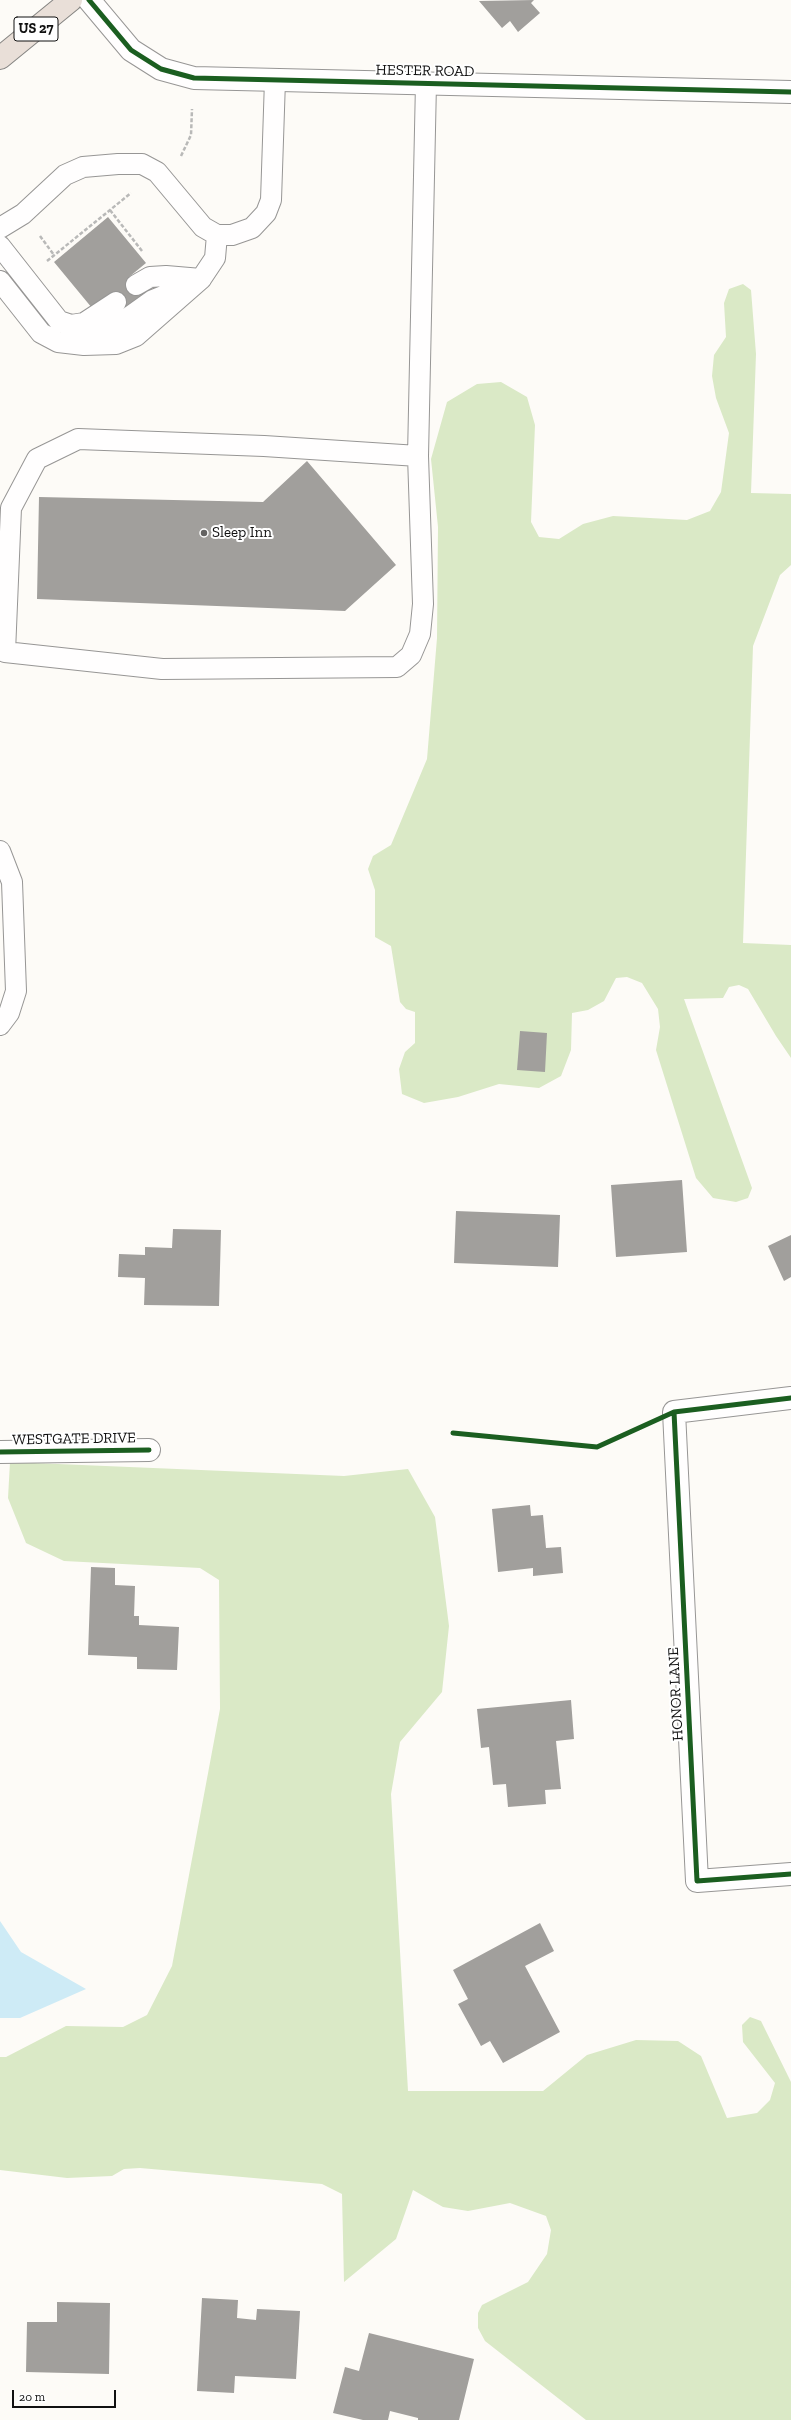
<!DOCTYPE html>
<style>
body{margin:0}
#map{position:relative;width:791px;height:2420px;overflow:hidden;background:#fdfbf7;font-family:"Zilla Slab",serif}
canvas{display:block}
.scale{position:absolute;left:12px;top:2390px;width:104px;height:18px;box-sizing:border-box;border:2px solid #111;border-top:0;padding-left:5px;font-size:12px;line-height:14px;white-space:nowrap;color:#111;-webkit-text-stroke:3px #fff;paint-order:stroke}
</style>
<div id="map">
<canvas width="791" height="2420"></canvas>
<div class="scale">20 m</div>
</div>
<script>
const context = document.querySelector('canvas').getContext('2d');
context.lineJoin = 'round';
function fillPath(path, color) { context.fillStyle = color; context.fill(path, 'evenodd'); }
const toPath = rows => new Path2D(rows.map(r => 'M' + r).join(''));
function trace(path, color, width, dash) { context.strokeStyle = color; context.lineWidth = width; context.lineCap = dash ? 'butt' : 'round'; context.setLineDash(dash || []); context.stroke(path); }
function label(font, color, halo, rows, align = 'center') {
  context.font = font + ' "Zilla Slab",serif'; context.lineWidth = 4; context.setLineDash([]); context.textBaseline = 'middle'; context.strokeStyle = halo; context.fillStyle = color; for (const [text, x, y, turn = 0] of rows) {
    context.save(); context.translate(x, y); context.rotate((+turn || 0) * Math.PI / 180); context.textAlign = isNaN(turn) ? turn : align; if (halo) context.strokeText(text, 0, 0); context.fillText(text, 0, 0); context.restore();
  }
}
const forest = toPath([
 [743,284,751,290,756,354,751,493,791,494,791,565,780,575,753,646,743,943,791,945,791,1058,776,1036,748,989,739,985,729,987,723,998,684,999,752,1188,748,1198,736,1202,713,1198,696,1178,656,1050,660,1027,658,1009,642,983,627,977,616,978,604,1001,588,1010,572,1013,571,1050,561,1076,539,1088,499,1084,458,1097,424,1103,402,1094,399,1069,405,1052,415,1043,415,1012,406,1009,400,1002,391,946,375,937,375,890,368,869,373,856,391,845,427,759,437,638,438,527,431,459,447,402,477,384,501,382,527,397,535,425,531,522,539,537,559,539,583,524,613,516,687,520,710,511,721,492,729,433,716,398,712,376,714,355,726,337,724,303,729,289],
 [10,1462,344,1476,408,1469,435,1517,449,1626,442,1692,400,1742,391,1794,408,2091,543,2091,587,2055,636,2040,678,2041,701,2056,727,2118,757,2113,770,2100,775,2083,743,2042,742,2025,750,2017,761,2021,791,2082,791,2420,586,2420,485,2341,478,2328,478,2313,482,2305,528,2282,547,2254,551,2230,546,2216,510,2203,468,2211,443,2207,413,2190,396,2239,344,2282,342,2194,322,2184,140,2168,124,2169,112,2176,67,2178,0,2170,0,2057,6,2057,66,2026,123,2027,147,2015,172,1966,220,1709,219,1580,200,1568,64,1561,26,1543,8,1498]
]);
const water = toPath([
 [0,1921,21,1952,86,1989,20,2018,0,2018]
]);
const building = toPath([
 [534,0,531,3,540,13,518,32,510,21,502,28,479,1],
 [108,217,146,263,129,277,146,297,125,313,110,294,92,308,54,262],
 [307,461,396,565,345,611,37,599,39,497,263,502],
 [520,1031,547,1033,545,1072,517,1070],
 [682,1180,687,1252,616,1257,611,1185],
 [456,1211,560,1215,558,1267,454,1263],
 [173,1229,221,1230,219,1306,144,1305,145,1278,118,1277,119,1254,145,1255,145,1247,172,1248],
 [791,1235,791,1277,784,1281,768,1246],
 [530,1505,531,1516,543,1515,546,1548,561,1547,563,1573,533,1576,533,1568,498,1572,492,1509],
 [91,1567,115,1568,115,1585,135,1586,134,1616,139,1616,139,1625,179,1627,177,1670,137,1669,137,1657,88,1655],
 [571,1700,574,1739,556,1741,561,1789,545,1790,546,1804,508,1807,506,1784,493,1785,489,1747,481,1748,477,1709],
 [540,1923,554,1951,525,1966,560,2032,503,2063,490,2041,481,2046,458,2004,468,1999,453,1970],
 [202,2298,238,2300,237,2318,256,2320,257,2309,300,2311,296,2379,235,2376,234,2393,197,2391],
 [57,2302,110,2303,109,2374,26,2372,27,2322,57,2322],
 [369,2333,474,2359,459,2420,418,2420,418,2418,390,2411,388,2420,363,2420,333,2413,345,2367,359,2371]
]);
const path = toPath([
 [181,156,191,135,192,109],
 [110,210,142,251],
 [40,236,54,255],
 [47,261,131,193]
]);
const lane = toPath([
 [0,228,23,214,65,175,83,167,118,164,142,164,157,172,203,227,217,235,232,235,252,228,266,213,271,200,275,80],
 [0,246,59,321,71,325,84,323,116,302],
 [0,281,41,333,58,342,84,345,116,344,136,336,201,279],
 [136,285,150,277,166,276,201,279,215,258,217,235],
 [76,326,89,329,107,328,125,320,153,300,183,288],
 [418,456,264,446,78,439,37,459,11,508,5,652,162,669,397,667,411,655,420,634,423,604,418,456,426,83],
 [0,851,12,882,16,991,9,1013,0,1025]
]);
const street = toPath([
 [89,0,131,50,161,69,194,78,791,92],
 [791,1398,674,1412,697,1881,791,1874],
 [0,1452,149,1450]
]);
const highway = toPath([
 [0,58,71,0]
]);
const cycleway = toPath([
 [89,0,131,50,161,69,194,78,791,92],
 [674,1412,697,1881,791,1874],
 [453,1433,597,1447,674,1412,791,1398],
 [0,1452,149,1450]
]);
const markers = [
 [204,533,4,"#646362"]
];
const shields = [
 [36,29,44]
];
const shieldNames = [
 ["US 27",36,29]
];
const streetNames = [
 ["HESTER ROAD",425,71,1],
 ["WESTGATE DRIVE",74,1439,-1],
 ["HONOR LANE",676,1694,-93]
];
const poiNames = [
 ["Sleep Inn",212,533]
];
fillPath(forest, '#dae9c6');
fillPath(water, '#ceebf6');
fillPath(building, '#a19f9c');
trace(lane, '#979695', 22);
trace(street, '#979695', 24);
trace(highway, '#858482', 24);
trace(path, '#b9b9b8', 2.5, [4, 2]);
trace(lane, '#fffefe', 20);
trace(street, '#fffefe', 22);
trace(highway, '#e9dfd8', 22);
trace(cycleway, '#1b5e20', 5);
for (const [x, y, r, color] of markers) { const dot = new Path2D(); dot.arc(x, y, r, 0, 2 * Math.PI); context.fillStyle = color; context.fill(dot); trace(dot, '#fff', 1.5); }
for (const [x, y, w] of shields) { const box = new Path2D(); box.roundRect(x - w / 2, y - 12, w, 24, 3); context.fillStyle = '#fff'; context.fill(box); trace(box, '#111', 1); }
label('bold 14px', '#111', null, shieldNames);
label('15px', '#111', '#fff', streetNames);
label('15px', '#111', '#fff', poiNames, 'left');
</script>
